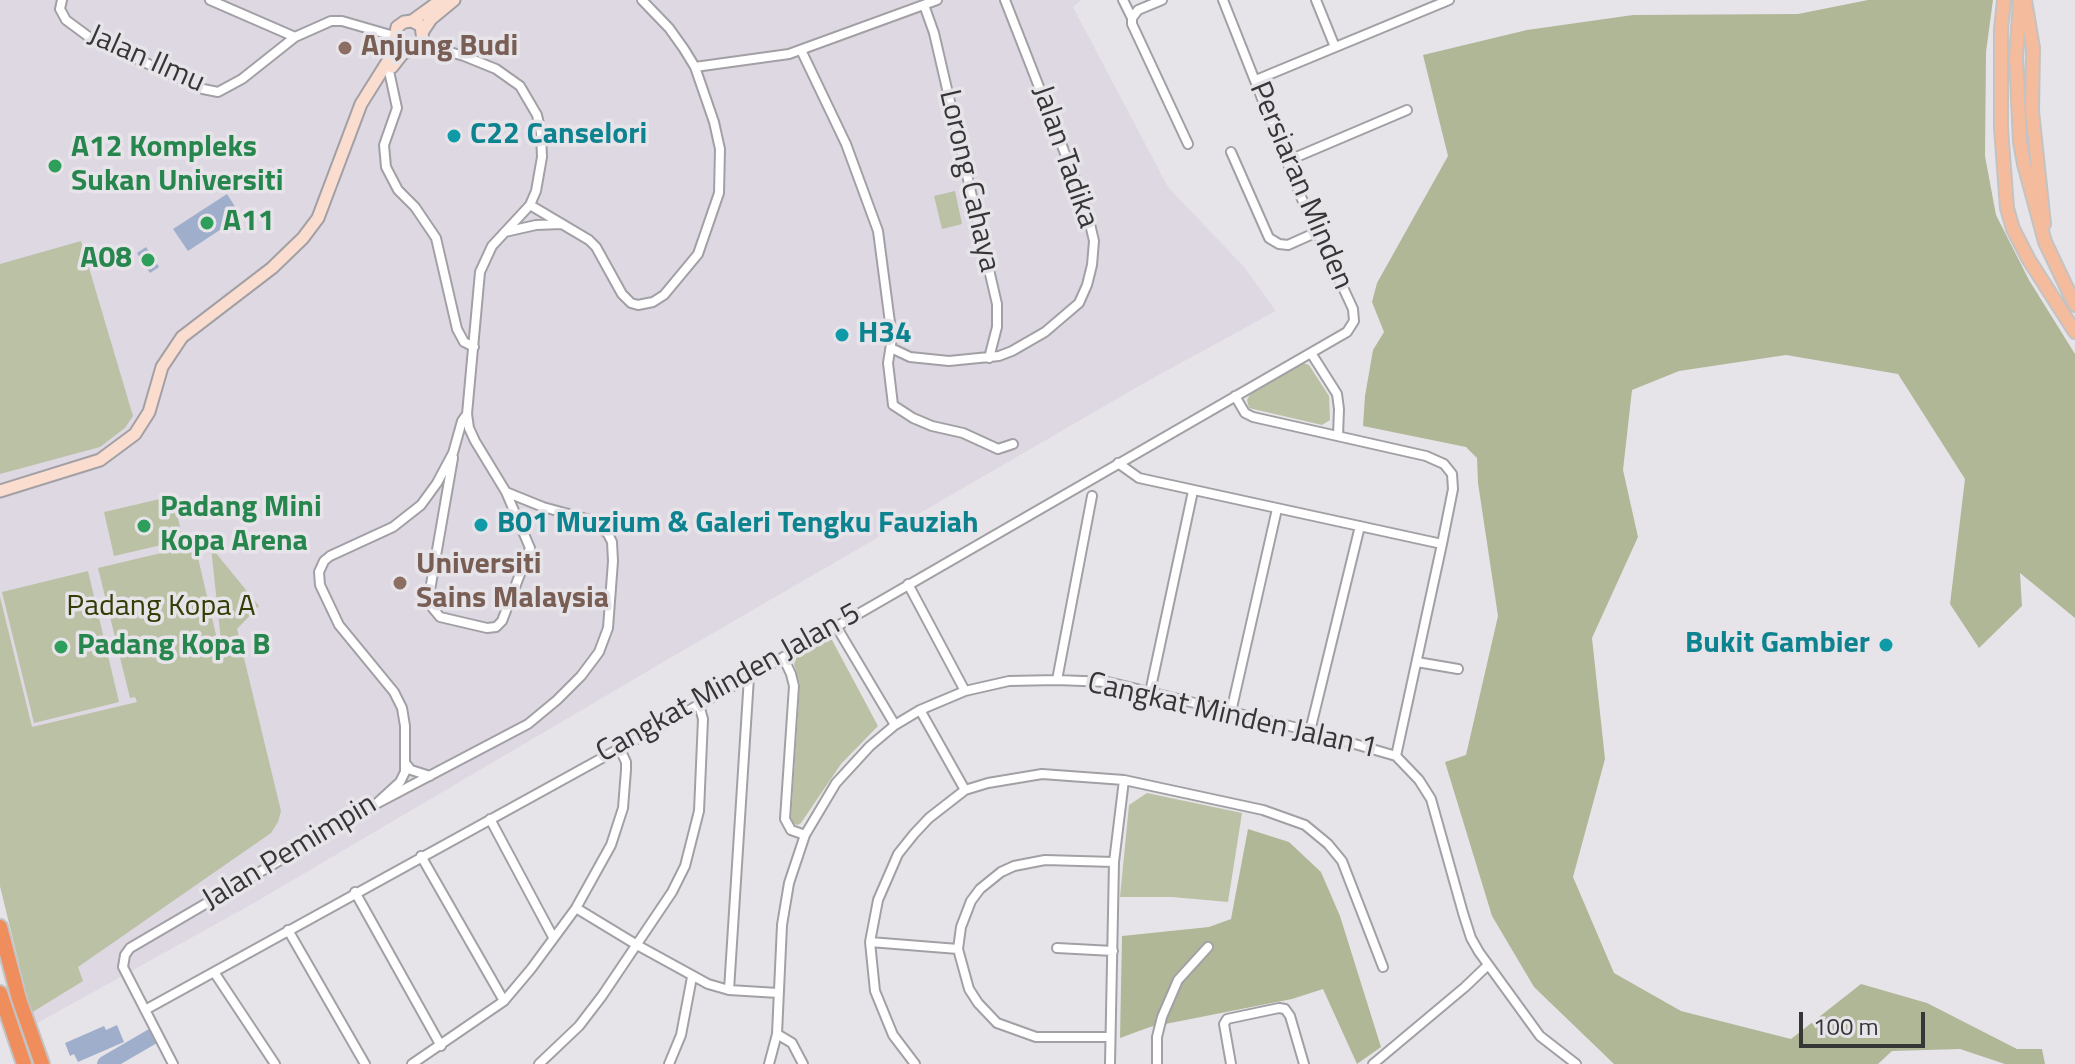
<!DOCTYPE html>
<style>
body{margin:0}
#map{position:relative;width:2075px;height:1064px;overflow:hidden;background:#e7e4e9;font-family:"Titillium Web",sans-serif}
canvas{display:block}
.scale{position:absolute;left:1799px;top:1012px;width:126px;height:36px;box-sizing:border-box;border:4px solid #363637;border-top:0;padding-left:10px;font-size:24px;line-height:28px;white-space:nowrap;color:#363637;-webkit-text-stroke:6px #e7e4e9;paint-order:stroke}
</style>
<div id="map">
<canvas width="2075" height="1064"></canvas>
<div class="scale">100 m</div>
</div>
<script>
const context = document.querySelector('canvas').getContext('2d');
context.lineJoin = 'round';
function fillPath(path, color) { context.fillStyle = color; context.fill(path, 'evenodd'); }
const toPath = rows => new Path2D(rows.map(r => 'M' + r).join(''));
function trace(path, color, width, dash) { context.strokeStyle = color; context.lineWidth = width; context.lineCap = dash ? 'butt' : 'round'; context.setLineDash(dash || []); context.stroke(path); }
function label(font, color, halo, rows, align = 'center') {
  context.font = font + ' "Titillium Web",sans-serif'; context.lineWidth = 7; context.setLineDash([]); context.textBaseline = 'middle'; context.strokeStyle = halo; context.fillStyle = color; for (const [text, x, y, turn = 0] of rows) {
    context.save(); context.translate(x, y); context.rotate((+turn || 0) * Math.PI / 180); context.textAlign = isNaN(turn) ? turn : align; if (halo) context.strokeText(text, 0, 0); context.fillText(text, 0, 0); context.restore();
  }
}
const built = toPath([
 [0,0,1081,0,1073,7,1168,187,1245,268,1276,311,1146,382,665,661,254,903,34,1025,0,887]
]);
const green = toPath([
 [955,191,962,224,942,229,934,196],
 [81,241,133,416,125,428,100,447,0,474,0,264],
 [1303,363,1309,365,1329,396,1330,420,1322,425,1249,408,1247,400,1251,392],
 [173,496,183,540,114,556,104,512],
 [195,545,220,652,221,641,211,547,259,606,237,629,281,811,278,822,271,833,78,967,83,981,31,1013,0,886,0,597,32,727,137,702,135,697,130,698,98,568],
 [88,571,119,702,34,723,2,592],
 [825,638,832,640,878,726,841,764,801,823,798,825,794,824,791,818,800,684,794,664,797,655],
 [1147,793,1242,813,1228,902,1172,897,1120,897,1129,805]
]);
const forest = toPath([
 [1868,0,1993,0,1986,52,1985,156,1996,215,2029,280,2075,354,2075,618,2020,573,2022,606,1979,648,1950,604,1965,479,1898,374,1786,355,1679,371,1632,390,1623,470,1638,537,1592,638,1605,759,1573,877,1614,973,1681,1011,1791,1039,1861,984,1927,1003,2017,1049,2042,1049,2045,1064,2005,1064,1960,1049,1892,1051,1878,1064,1614,1064,1534,987,1492,916,1445,762,1466,755,1498,616,1478,483,1477,458,1466,447,1363,426,1365,396,1373,350,1384,332,1372,302,1377,283,1448,156,1423,55,1527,30,1633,15,1798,14],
 [1248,829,1289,842,1321,872,1340,916,1381,1047,1357,1064,1323,989,1292,999,1150,1027,1120,1038,1122,936,1209,927,1231,919]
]);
const water = toPath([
 [227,194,241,216,188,251,173,229],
 [146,247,159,267,150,273,137,253],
 [117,1025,124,1042,78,1062,74,1054,70,1056,65,1043,104,1026,106,1030]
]);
const river = toPath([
 [105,1064,153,1036]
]);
const street = toPath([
 [62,0,60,9,66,20,89,37,203,89,218,92,242,79,295,37,331,21,342,21,394,36],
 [210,0,295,37],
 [1123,0,1132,18],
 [1162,0,1138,10,1132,18,1132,24,1188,144],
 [1316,0,1335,47],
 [924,5,934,33,997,304,997,327,989,358],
 [801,50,846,144,878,231,892,338,888,363,893,405,913,418,932,426,963,433,998,449,1013,444],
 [695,67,789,54,937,0],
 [389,71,397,108,384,145,386,167,398,190,415,207,436,238,457,329,464,342,474,347],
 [1256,80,1449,0],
 [1231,152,1269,238,1279,244,1288,245,1317,232],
 [1287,161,1407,110],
 [530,205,589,240,596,247,622,294,631,303,638,305,653,302,664,295,698,254,719,193,720,149,714,122,695,67,684,49,669,28,642,0],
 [505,232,536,225,562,224],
 [891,348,910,357,949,361,999,356,1012,351,1045,332,1079,303,1087,285,1092,265,1094,241,1086,207,1005,0],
 [1311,353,1337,394,1339,409,1338,436],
 [1235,396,1245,413,1253,417,1426,456,1444,464,1452,474,1453,489,1442,544,1396,756],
 [453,458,429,596,431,606,440,617,487,628,496,627,502,621,530,548,506,492],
 [1118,463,1139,478,1442,544],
 [908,584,965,691],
 [836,626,895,725],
 [783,657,791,674,794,686,785,819,791,830,805,835],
 [1417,662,1458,669],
 [1057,680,1092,496],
 [1150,692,1193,491],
 [920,710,965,790],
 [1231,712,1277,509],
 [1310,731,1360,526],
 [406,764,411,770,430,776],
 [376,804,528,724,557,700,581,676,599,652,608,628,613,561,612,542,608,534,594,521,543,507,506,492,475,441,469,428,467,414,480,272,492,246,530,205,536,191,542,157,541,133,537,115,520,86,496,69,464,56,421,44],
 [490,819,553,937],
 [421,856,504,1001],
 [355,892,441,1046],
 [576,908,637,945,708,984,729,990,778,993],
 [288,930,365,1064],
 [870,942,958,949],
 [1057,948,1113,951],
 [214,972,275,1064],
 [729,990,749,677],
 [145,1010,749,677,1347,332,1354,321,1353,309,1301,197,1223,0],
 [777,1034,792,1043,803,1064],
 [1110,1037,1036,1037,997,1023,978,1003,969,989,958,949,961,927,971,901,980,889,1001,872,1014,866,1045,860,1114,862],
 [173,1064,123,967,125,955,130,948,376,804,400,782,405,772,405,726,402,708,394,692,339,625,320,585,319,572,324,561,330,556,393,527,421,505,437,483,453,453,462,421,467,414],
 [412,1064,504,1001,531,969,576,908,611,845,623,808,626,770,626,762,619,747],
 [539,1064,579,1026,602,996,672,892,685,866,699,811,703,719,699,705],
 [669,1064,681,1035,692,977],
 [769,1064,777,1034,782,925,789,883,805,835,836,783,870,746,895,725,920,710,965,691,1009,681,1057,680,1108,682,1310,731,1396,756,1419,780,1431,799,1463,913,1471,938,1479,952,1540,1036,1576,1064],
 [915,1064,893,1035,875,991,870,942,878,900,898,854,914,834,929,818,965,790,988,783,1042,774,1124,780,1263,810,1305,825,1328,844,1342,861,1383,967],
 [1110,1064,1114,862,1124,780],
 [1157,1064,1157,1037,1162,1017,1178,980,1208,947],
 [1231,1064,1224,1024,1227,1019,1279,1008,1285,1009,1290,1016,1304,1064],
 [1373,1064,1465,987,1488,965]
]);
const secondary = toPath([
 [423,31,431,19,454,0],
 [400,47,395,39,397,27,404,22,412,21,441,0],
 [392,67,403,53,418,47,423,40,421,26,412,21],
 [0,491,100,460,135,434,149,412,162,367,182,337,272,268,303,238,318,218,361,104,393,53,396,42]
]);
const primary = toPath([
 [2004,0,2001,29,2001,128,2007,208,2013,229,2029,260,2075,332],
 [2020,0,2016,58,2020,142,2024,164,2045,242,2075,305],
 [2025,0,2033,48,2032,111,2044,224]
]);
const highway = toPath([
 [0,927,19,999,42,1064],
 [0,993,24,1064]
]);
const markers = [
 [345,48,8,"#8d6e63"],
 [454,136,8,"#0f9aa8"],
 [55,166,8,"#2e9e5b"],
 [207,223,8,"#2e9e5b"],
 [148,260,8,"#2e9e5b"],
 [842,335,8,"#0f9aa8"],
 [481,525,8,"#0f9aa8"],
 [144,526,8,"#2e9e5b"],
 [400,583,8,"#8d6e63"],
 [1886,645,8,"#0f9aa8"],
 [61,647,8,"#2e9e5b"]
];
const educationNames = [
 ["Anjung Budi",361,48],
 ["Universiti",416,566],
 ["Sains Malaysia",416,600]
];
const streetNames = [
 ["Jalan Ilmu",146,60,24],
 ["Jalan Tadika",1064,157,71],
 ["Lorong Cahaya",968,181,77],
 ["Persiaran Minden",1300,186,67],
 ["Cangkat Minden Jalan 5",729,684,-29],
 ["Cangkat Minden Jalan 1",1232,717,13],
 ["Jalan Pemimpin",290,853,-31]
];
const cultureNames = [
 ["C22 Canselori",470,136],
 ["H34",858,335],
 ["B01 Muzium & Galeri Tengku Fauziah",497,525],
 ["Bukit Gambier",1870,645,"right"]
];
const leisureNames = [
 ["A12 Kompleks",71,149],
 ["Sukan Universiti",71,183],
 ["A11",223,223],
 ["A08",132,260,"right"],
 ["Padang Mini",160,509],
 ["Kopa Arena",160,543],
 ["Padang Kopa B",77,647]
];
const parkNames = [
 ["Padang Kopa A",161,608]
];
fillPath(built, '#ded8e3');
fillPath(green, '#bbc1a5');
fillPath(forest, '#b0b797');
fillPath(water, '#9fafcb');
trace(river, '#9fafcb', 16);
trace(street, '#a2a0a5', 12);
trace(secondary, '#a2a0a5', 15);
trace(primary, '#c3c3c3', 16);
trace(highway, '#c3c3c3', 18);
trace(street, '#fff', 8);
trace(secondary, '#faddce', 11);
trace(primary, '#f5bb9d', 12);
trace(highway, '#ef8e5c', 14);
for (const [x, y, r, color] of markers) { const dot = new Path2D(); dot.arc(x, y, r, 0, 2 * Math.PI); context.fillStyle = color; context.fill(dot); trace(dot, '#e7e4e9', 3); }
label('bold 30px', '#785e54', '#e7e4e9', educationNames, 'left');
label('30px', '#363637', '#e7e4e9', streetNames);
label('bold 30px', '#0d838f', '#e7e4e9', cultureNames, 'left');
label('bold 30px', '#27864d', '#e7e4e9', leisureNames, 'left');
label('30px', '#353d06', '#e7e4e9', parkNames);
</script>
